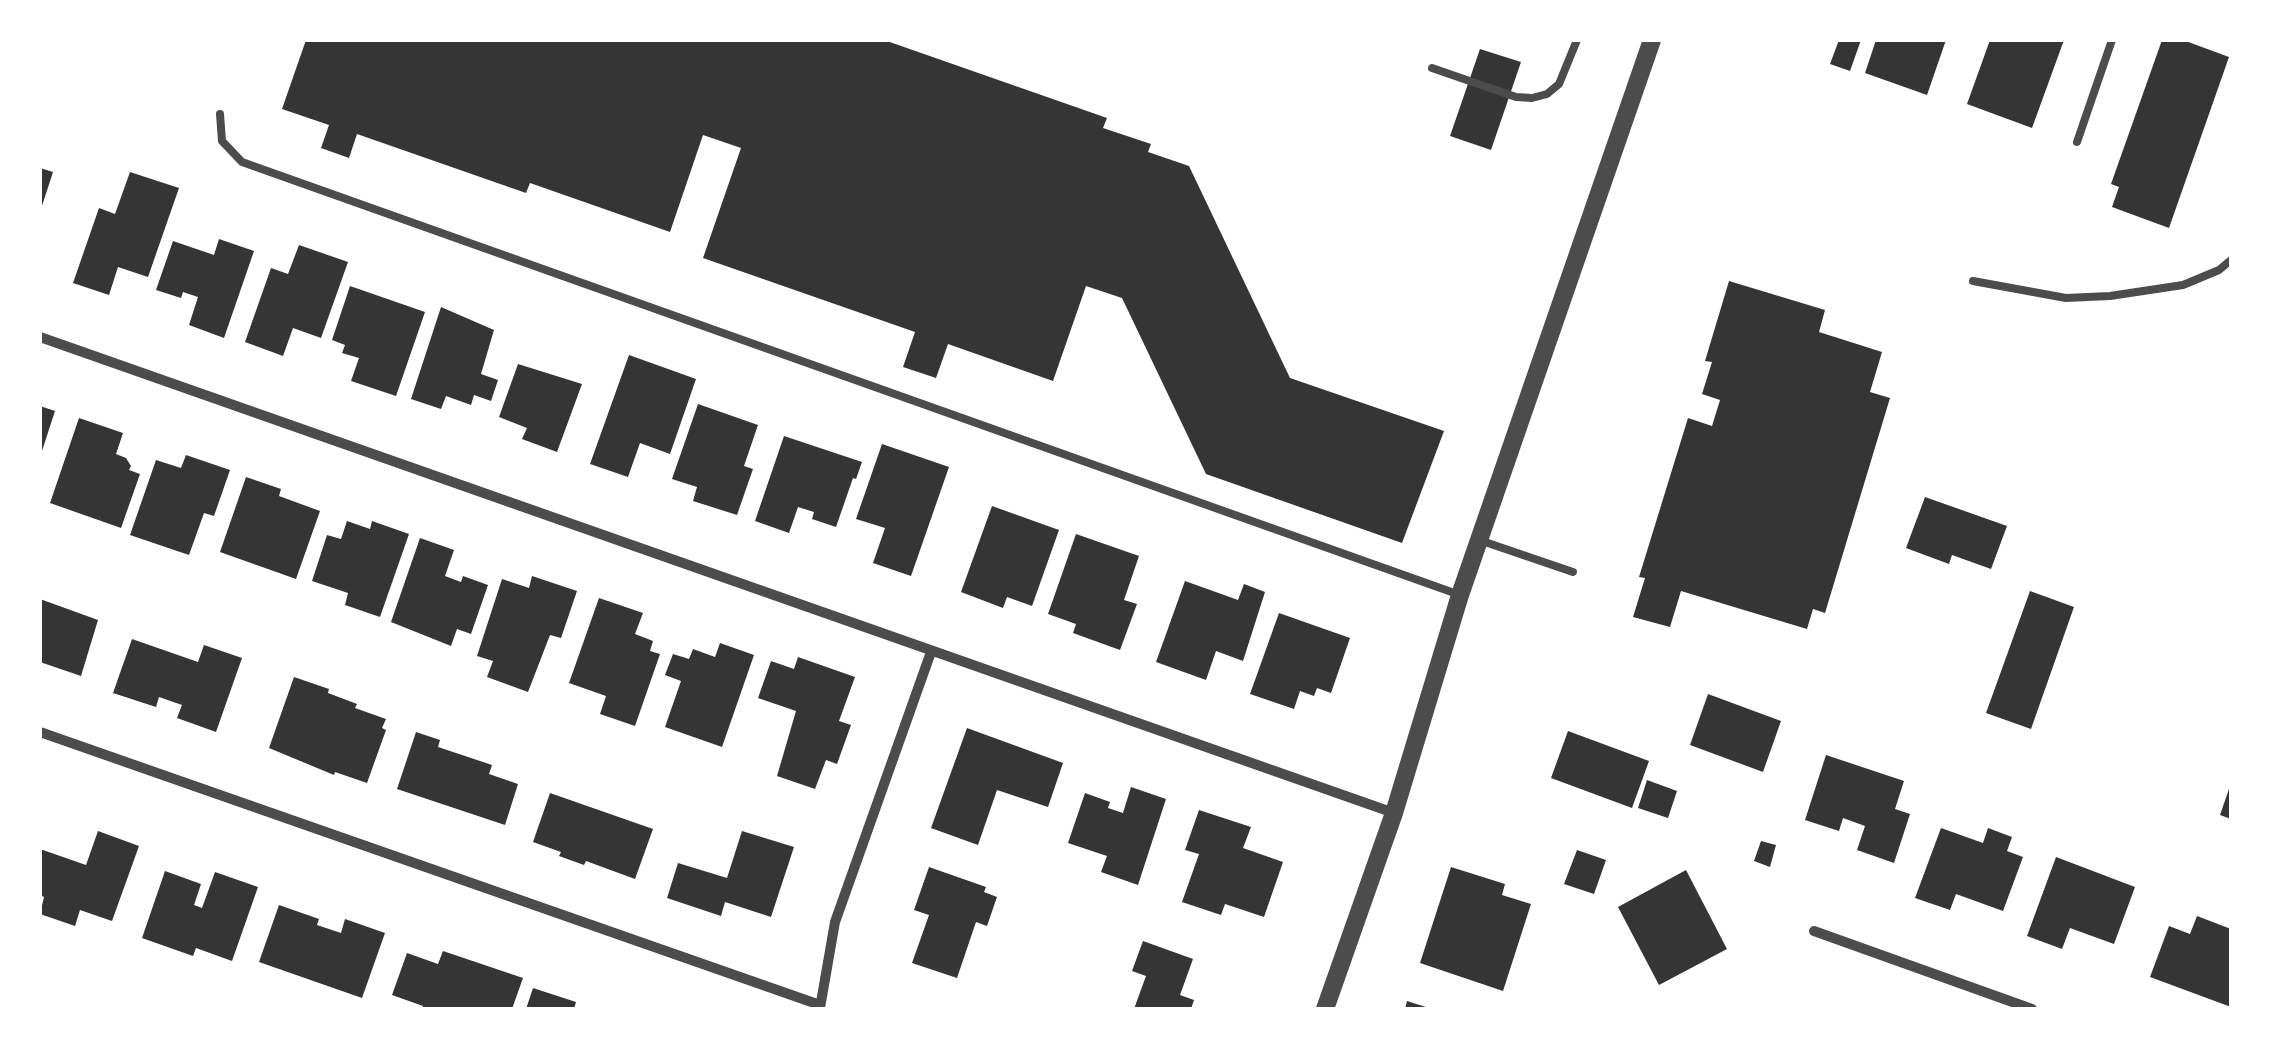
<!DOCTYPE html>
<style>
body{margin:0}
#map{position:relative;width:2271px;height:1049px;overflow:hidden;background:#fff;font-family:Figtree,sans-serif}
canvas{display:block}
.frame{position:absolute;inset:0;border:42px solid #fff;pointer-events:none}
</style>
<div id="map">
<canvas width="2271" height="1049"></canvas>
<div class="frame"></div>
</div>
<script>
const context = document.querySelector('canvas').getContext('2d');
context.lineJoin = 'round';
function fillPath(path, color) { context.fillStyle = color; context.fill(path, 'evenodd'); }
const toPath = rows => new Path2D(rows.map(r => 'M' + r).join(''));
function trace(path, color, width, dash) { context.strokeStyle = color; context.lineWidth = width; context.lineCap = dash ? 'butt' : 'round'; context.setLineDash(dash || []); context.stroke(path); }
const building = toPath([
 [306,40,884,40,1107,118,1103,128,1151,144,1148,152,1189,166,1290,378,1444,431,1402,543,1206,474,1122,298,1086,286,1053,381,948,344,936,378,903,367,915,332,703,258,741,148,703,135,670,232,530,183,526,193,357,134,349,158,321,148,329,125,282,109],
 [1839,40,1861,40,1850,71,1830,64],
 [1876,40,1946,40,1927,95,1865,73],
 [1990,40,2064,40,2032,128,1967,104],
 [2162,40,2183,40,2229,57,2169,228,2112,207,2119,187,2111,184],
 [1480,49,1521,62,1491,150,1450,136],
 [40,168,53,172,41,209,40,209],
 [130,172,179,188,148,277,118,267,109,295,73,283,99,208,115,214],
 [219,239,254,251,224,338,189,325,198,297,183,292,181,298,156,290,173,241,214,255],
 [299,245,348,262,321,338,293,328,283,356,245,342,271,268,288,274],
 [1729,281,1825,310,1819,332,1882,352,1870,392,1890,398,1825,613,1813,609,1807,629,1681,591,1670,627,1633,617,1645,578,1639,577,1688,418,1712,426,1720,400,1702,394,1712,362,1705,361],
 [350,286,425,312,396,396,351,381,359,358,342,353,345,345,332,340],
 [441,307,494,330,481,374,498,380,491,401,474,395,471,405,446,396,441,409,411,399],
 [629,355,696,379,670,454,640,443,628,477,590,464],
 [518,364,582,384,557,452,522,439,527,428,499,417],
 [698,404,758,425,744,466,753,469,737,515,693,501,697,487,672,479],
 [40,406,55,411,41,454,40,453],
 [79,418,123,433,116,454,126,458,131,466,129,470,140,474,121,528,50,503],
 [784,436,862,462,856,479,853,478,836,527,812,519,814,512,798,507,789,533,755,521],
 [882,444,949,467,911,576,873,563,885,528,856,519],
 [186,455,230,470,214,516,204,513,189,555,130,535,156,460,181,468],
 [246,477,281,489,279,496,320,511,296,579,220,552],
 [1925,497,2007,526,1991,569,1952,555,1949,564,1906,548],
 [992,506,1059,530,1032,606,1007,597,1003,608,961,592],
 [347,521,370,529,372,521,409,534,380,617,345,605,348,593,312,581,327,535,341,539],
 [1076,534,1139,556,1124,600,1137,604,1120,650,1073,633,1076,624,1048,614],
 [420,538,454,550,445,576,461,582,463,576,488,585,471,634,457,629,451,646,391,622],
 [532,576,577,591,561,638,550,635,528,692,487,677,493,661,477,656,502,579,529,588],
 [1185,581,1238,600,1244,584,1265,592,1243,661,1216,651,1206,680,1156,662],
 [2030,591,2074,607,2031,729,1986,713],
 [599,598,643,613,635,634,653,641,650,651,660,654,635,726,600,714,606,696,569,683],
 [40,599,98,620,81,676,40,662],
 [1279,613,1350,638,1331,693,1317,688,1314,696,1300,691,1294,709,1250,694],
 [132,639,198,662,204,645,242,658,216,732,177,718,182,705,159,697,156,707,113,693],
 [720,643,754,655,722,747,665,727,681,681,665,675,673,654,689,659,693,649,715,657],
 [798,657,855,677,839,721,851,725,837,764,826,760,815,789,777,776,796,711,758,698,771,661,794,669],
 [294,677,329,689,328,693,357,704,355,708,386,719,382,728,386,730,367,783,335,772,334,775,269,748],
 [1708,694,1781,721,1763,772,1690,745],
 [967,728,1063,763,1048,807,997,790,978,845,931,828],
 [1568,731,1649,761,1632,808,1551,778],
 [416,732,440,740,438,747,492,765,489,774,518,784,505,825,397,789],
 [1826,755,1904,781,1895,809,1910,814,1894,863,1857,850,1865,826,1843,818,1839,831,1805,820],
 [1647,780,1677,791,1668,818,1638,808],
 [2230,786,2231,786,2231,819,2220,815],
 [1131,787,1166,799,1138,885,1101,872,1107,856,1068,843,1085,793,1110,802,1108,808,1123,813],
 [550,793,653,829,635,879,586,861,584,865,559,856,561,852,533,842],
 [1199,810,1251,827,1243,848,1283,862,1264,917,1225,904,1221,915,1182,902,1199,854,1185,850],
 [1941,828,1983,843,1988,828,2012,837,2007,851,2023,857,2003,911,1956,894,1950,910,1915,898],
 [98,831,139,846,112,921,80,910,75,926,40,914,44,897,40,895,40,849,86,865],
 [742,831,794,847,771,917,725,902,721,916,667,898,678,863,727,878],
 [1761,841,1776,845,1770,867,1754,861],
 [1577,850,1606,860,1594,894,1564,884],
 [2056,857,2135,887,2114,944,2070,928,2062,949,2027,936],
 [929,867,986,887,984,892,997,897,987,926,976,922,957,978,912,963,929,915,914,910],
 [1451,867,1505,884,1502,895,1531,904,1503,991,1420,963],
 [1686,870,1727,949,1659,985,1618,907],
 [165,871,201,884,194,905,202,908,215,872,258,887,232,961,196,948,193,956,142,938],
 [279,905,319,919,317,925,341,933,345,919,385,933,362,998,259,962],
 [2197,916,2231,929,2231,1007,2150,977,2169,926,2190,934],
 [1143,941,1193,959,1180,995,1194,1000,1191,1009,1134,1009,1146,976,1132,971],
 [443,951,523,978,512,1009,422,1009,423,1006,392,995,407,953,438,964],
 [533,988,576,1002,574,1009,526,1009],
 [1407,1001,1429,1008,1428,1009,1405,1009]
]);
const service = toPath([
 [1432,68,1516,97,1532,98,1547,94,1559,84,1577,40],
 [220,114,222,141,242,162,1460,595],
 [2077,142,2112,40],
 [1973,281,2066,298,2110,296,2183,285,2219,270,2231,260],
 [1479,540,1573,572]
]);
const minor = toPath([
 [40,337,1394,813],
 [40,732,820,1005],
 [1814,931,2032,1009],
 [820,1008,835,922,931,652]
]);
const tertiary = toPath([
 [1325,1009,1394,813,1460,595,1652,40]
]);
fillPath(building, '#353535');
trace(service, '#4c4c4c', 8);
trace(minor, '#4c4c4c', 10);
trace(tertiary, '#4c4c4c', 18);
</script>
